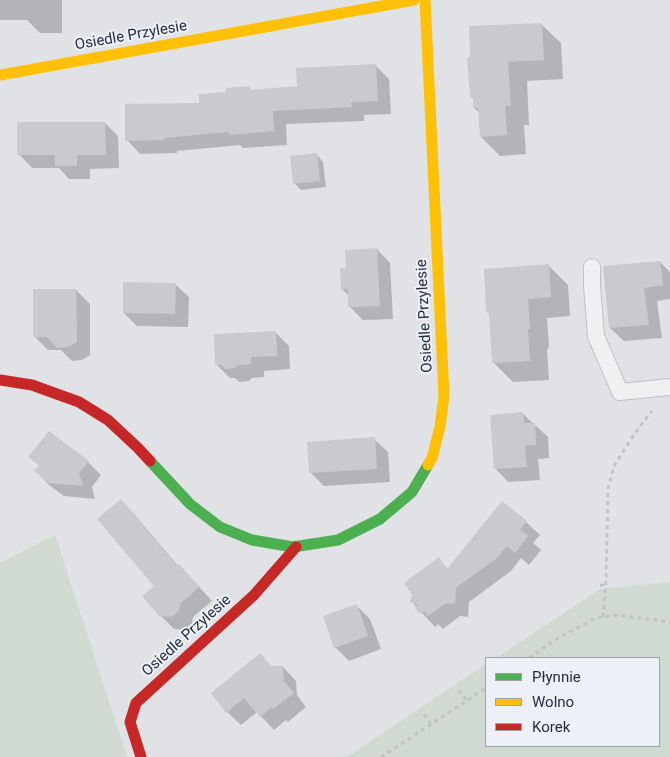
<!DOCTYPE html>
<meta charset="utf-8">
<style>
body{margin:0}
#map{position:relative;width:670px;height:757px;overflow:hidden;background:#e0e2e5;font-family:Roboto,sans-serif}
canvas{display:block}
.legend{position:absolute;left:485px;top:657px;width:175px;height:90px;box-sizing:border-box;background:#edf0f6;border:1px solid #9da2ad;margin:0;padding:6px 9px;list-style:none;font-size:15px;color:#252e40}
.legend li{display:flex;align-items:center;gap:10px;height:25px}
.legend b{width:25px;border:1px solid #9da2ad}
</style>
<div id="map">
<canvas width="670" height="757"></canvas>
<ul class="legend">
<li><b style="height:6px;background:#4caf50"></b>Płynnie</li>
<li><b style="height:6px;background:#ffc107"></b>Wolno</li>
<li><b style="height:6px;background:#c62828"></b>Korek</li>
</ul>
</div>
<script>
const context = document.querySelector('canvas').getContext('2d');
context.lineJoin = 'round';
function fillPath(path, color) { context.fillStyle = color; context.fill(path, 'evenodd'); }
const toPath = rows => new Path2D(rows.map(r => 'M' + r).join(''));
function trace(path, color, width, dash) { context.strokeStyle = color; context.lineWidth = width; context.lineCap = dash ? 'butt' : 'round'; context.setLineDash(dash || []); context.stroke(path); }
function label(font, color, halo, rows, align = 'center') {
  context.font = font + ' Roboto,sans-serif'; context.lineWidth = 4; context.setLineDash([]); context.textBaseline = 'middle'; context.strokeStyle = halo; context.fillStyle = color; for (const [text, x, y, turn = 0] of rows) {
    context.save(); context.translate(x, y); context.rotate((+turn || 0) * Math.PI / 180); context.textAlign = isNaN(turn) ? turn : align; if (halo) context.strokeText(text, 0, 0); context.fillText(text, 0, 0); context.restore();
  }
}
const green = toPath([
 [55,535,127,757,0,757,0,563],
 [670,582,670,757,347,757,486,664,486,746,659,746,659,658,496,658,600,589]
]);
const shadow = toPath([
 [0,0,62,0,62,33,40,33,27,20,0,20],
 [541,24,561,43,563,79,527,81,529,125,524,125,526,154,500,156,481,137,480,113,474,108,474,98],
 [375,65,389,79,391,114,364,115,364,121,286,124,287,145,243,148,240,145,177,151,177,153,140,154,127,140,201,105,228,93,249,87,252,91,298,87],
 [105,123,118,136,119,168,90,169,90,179,69,179,59,168,32,168,19,154],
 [317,155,323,162,326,187,301,190,294,183],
 [377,249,390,263,393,319,363,320,350,307,349,296,342,289,347,269],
 [660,262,670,272,670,299,657,301,662,338,624,341,610,328],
 [549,266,568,285,570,316,547,318,549,347,547,350,549,380,513,382,493,362,490,313],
 [175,284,189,297,188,327,137,326,124,313],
 [76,290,90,304,90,355,82,360,72,361,61,350,48,350,35,337],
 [275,332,289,346,290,369,264,371,264,377,252,378,249,381,239,382,235,378,230,378,217,365],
 [523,414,548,437,549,458,538,459,540,480,508,482,495,468],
 [374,439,388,452,390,482,324,486,310,472],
 [30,456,88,462,101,475,92,487,95,499,64,496,49,485,36,471,40,466],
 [121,500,134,514,178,566,192,579,212,601,193,617,192,624,185,630,174,629,160,615,156,586],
 [526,522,540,535,533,543,541,550,529,565,521,558,511,571,469,602,468,617,460,616,443,629,438,624,435,627,412,602,438,559,448,569],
 [356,605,370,619,381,649,349,661,335,647],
 [272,667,283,667,296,681,297,695,306,707,288,722,286,720,274,730,257,712,241,725,227,712]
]);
const building = toPath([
 [542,23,544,60,508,62,511,106,505,106,507,135,480,137,478,108,473,108,473,99,470,96,467,58,470,57,469,26],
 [376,64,378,101,351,102,352,107,273,111,274,131,229,135,229,132,164,138,164,140,125,141,125,104,199,103,199,94,226,92,226,88,249,86,250,90,297,86,296,68],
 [17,122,105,122,106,155,77,155,77,166,55,166,55,155,17,155],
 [317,153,320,181,293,184,290,156],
 [377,248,380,306,348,307,348,289,341,289,340,268,346,268,345,250],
 [660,261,663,285,644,288,649,325,609,328,603,266],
 [549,264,551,297,528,299,530,328,528,330,530,361,492,363,489,314,486,311,484,269],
 [123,282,176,283,175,314,123,313],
 [33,289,76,289,77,342,68,347,57,348,47,337,33,337],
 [276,331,277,356,251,357,251,364,238,365,235,368,224,369,222,365,215,365,214,334],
 [523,412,524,423,535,423,536,445,525,446,527,467,494,469,490,415],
 [49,431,89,461,79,473,83,486,49,483,34,471,39,465,28,457],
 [375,437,377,469,309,473,307,442],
 [121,499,177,566,179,564,199,587,180,604,179,611,171,617,159,616,142,596,154,586,97,519],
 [502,501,527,521,520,529,528,536,515,553,507,546,498,557,456,588,455,604,446,603,428,616,425,611,420,614,415,608,418,605,410,602,412,594,404,583,439,557,447,569],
 [357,604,368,636,334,648,323,616],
 [260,653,271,666,283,666,284,681,294,693,273,709,272,707,260,717,244,698,226,713,211,693]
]);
const path = toPath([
 [600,585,605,585],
 [603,617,606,580,608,489,614,466,635,433,652,411],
 [529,658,560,637,596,618,617,615,670,622],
 [459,690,467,701],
 [424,714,431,724],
 [381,757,486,688]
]);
const lane = toPath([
 [592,267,592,286,596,336,620,392,670,387]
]);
const fast = toPath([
 [150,461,190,504,220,527,252,540,293,547,338,540,380,519,412,492,428,465]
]);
const slow = toPath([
 [425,0,444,396,440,427,432,458,428,465],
 [0,75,414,0]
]);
const jam = toPath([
 [0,380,32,385,79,402,108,420,138,448,150,461],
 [141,757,130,722,136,703,254,595,296,547]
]);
const streetNames = [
 ["Osiedle Przylesie",131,36,-10],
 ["Osiedle Przylesie",425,316,-93],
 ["Osiedle Przylesie",187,636,-42]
];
fillPath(green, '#d0dad0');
fillPath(shadow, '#0003');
fillPath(building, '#c8cace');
trace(lane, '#bec0c3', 18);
trace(path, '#c2c3c8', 3, [4, 4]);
trace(lane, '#eff0f2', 16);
trace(fast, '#4caf50', 11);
trace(slow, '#ffc107', 11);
trace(jam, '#c62828', 11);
label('15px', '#252e40', '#edf0f6', streetNames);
</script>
